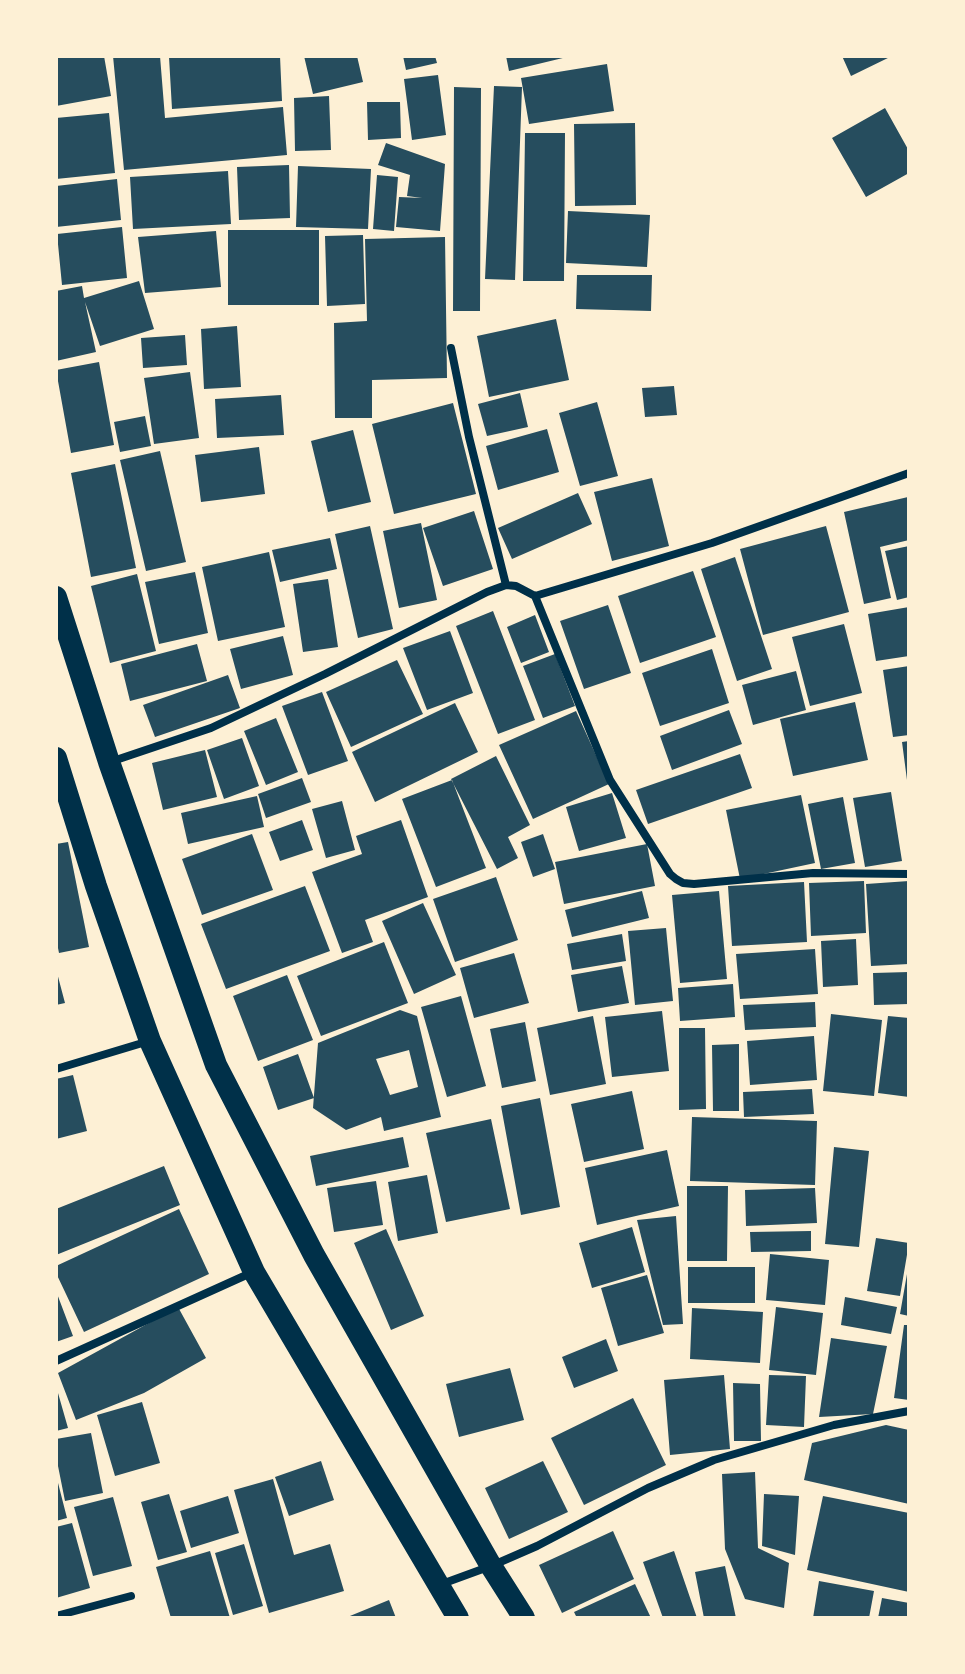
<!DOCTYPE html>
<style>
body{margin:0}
#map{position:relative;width:965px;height:1674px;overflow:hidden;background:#fdf0d5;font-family:"Roboto Condensed",sans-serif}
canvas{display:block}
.frame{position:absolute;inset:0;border:58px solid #fdf0d5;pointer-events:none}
</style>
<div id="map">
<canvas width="965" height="1674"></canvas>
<div class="frame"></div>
</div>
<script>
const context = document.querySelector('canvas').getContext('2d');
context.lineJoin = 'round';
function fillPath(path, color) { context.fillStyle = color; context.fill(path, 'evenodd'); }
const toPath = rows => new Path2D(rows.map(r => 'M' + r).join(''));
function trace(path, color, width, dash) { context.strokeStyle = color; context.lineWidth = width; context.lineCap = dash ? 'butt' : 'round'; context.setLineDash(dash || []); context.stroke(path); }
const building = toPath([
 [56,56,104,56,111,96,56,106],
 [113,56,160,56,165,118,283,107,287,155,124,170],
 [195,56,280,56,282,101,172,109,169,57],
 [304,56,357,56,363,82,313,94],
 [403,56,435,56,437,63,406,70],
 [506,56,567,56,567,57,509,71],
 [842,56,892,56,851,76],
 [607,64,614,111,529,124,521,78],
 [438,75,446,135,412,140,404,79],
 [494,86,522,87,515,280,485,279],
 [454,87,481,88,480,311,453,311],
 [329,96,331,150,295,151,294,98],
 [367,102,400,102,401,138,368,140],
 [885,108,909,151,909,173,866,197,832,138],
 [109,113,115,173,56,179,56,118],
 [635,123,636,205,575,206,574,124],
 [525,133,565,133,564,281,523,281],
 [386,143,445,164,440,231,396,227,399,197,422,198,407,196,410,175,378,165],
 [289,165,290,218,239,220,237,167],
 [298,166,371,169,368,229,296,227],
 [228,171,231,224,133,229,130,177],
 [377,175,398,177,394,231,373,229],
 [117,179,121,220,56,227,56,186],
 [568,211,650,215,647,267,566,263],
 [122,227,127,278,62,285,57,234],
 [228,230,319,230,319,305,228,305],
 [216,231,221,287,145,293,138,237],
 [363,235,365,304,327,306,325,236],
 [445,237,447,378,372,380,372,418,335,418,334,323,367,321,365,239],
 [577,275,652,275,651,311,576,309],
 [139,281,154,329,100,346,85,302,96,352,56,361,56,291,82,286,84,298],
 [556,319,569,380,489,397,477,336],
 [237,326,241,387,204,389,201,329],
 [185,335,187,365,143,368,141,338],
 [99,362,114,445,71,453,56,370],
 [190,372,199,438,154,444,144,378],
 [674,386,677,415,645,417,642,388],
 [520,393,528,427,487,436,478,404],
 [281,395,284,435,217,438,215,399],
 [597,402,618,476,580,486,559,413],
 [453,403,476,494,394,514,372,424],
 [145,416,151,446,120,452,114,422],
 [547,429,559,472,498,490,486,446],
 [353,430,371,502,328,512,311,441],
 [259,447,265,494,201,502,195,455],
 [160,451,186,562,146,571,120,460],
 [115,464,136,568,91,577,71,473],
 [652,478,669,546,612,561,594,492],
 [578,493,592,524,512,559,498,528],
 [908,497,909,540,880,547,891,598,864,604,844,512],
 [474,511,493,569,443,586,423,528],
 [421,523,437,600,399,608,383,531],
 [370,526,393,629,358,638,335,534],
 [826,526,849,612,763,635,740,549],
 [330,538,337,569,280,582,272,550],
 [909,546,909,597,897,600,885,551],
 [269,552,285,627,218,641,202,567],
 [735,557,772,669,737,681,701,569],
 [693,571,716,637,640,663,618,596],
 [195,572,208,633,159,644,145,582],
 [137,574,156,651,110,663,91,586],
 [328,579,338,647,303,652,293,584],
 [608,605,631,673,584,689,560,621],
 [909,607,909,656,876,661,868,614],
 [493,611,535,720,498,734,456,626],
 [535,615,549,652,521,663,507,627],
 [844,624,862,693,810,706,792,637],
 [450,631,473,693,427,710,403,648],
 [283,636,293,675,241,689,230,649],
 [197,644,207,681,130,701,121,664],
 [712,649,729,703,660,726,642,673],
 [555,654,575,706,543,718,523,666],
 [397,660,423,714,351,747,326,692],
 [909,666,909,735,893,737,883,670],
 [796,671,806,710,753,725,742,685],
 [228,675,240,708,155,737,143,705],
 [322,692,348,761,308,775,282,706],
 [855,702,868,760,793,776,780,719],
 [455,703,478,752,375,802,352,752],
 [729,710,742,744,672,770,660,736],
 [576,711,609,784,533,819,499,745],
 [276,718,298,772,266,785,244,731],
 [242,738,259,786,224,799,207,750],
 [909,741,909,780,907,780,902,742],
 [205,750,217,797,163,810,152,763],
 [740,754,752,788,648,824,636,790],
 [496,756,530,825,508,837,518,858,497,869,451,779],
 [302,778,311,802,266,818,258,794],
 [452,780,486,868,436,887,402,799],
 [891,792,902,861,865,867,853,798],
 [612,793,626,838,579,851,566,807],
 [801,795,815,863,740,879,726,810],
 [257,796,264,827,188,844,181,813],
 [843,797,855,863,821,869,808,804],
 [342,801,355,850,326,858,312,809],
 [302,820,313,850,280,861,269,832],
 [401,820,428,897,365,920,373,942,342,953,312,872,362,854,356,836],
 [252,834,273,890,202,915,182,859],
 [543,834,555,869,533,877,521,842],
 [68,842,89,947,59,953,56,938,56,844],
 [647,844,655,886,564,904,555,862],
 [496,877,518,940,455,962,433,899],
 [864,881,866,933,811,936,809,883],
 [909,881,909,964,871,966,866,884],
 [804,882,807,942,732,946,728,886],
 [305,886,330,951,226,989,201,924],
 [642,891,649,918,572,937,565,910],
 [719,891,727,979,680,983,672,895],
 [423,903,456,975,414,994,382,921],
 [666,928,673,1001,635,1005,628,931],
 [622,934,626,961,572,970,567,944],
 [856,939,858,985,823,987,821,941],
 [384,942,408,1003,321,1036,297,976],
 [815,949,818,994,740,999,736,954],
 [514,953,529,1003,474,1018,460,968],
 [622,966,629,1003,578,1012,571,975],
 [56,969,65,1003,56,1005],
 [909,972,909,1004,874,1005,873,973],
 [287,975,313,1040,258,1061,233,996],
 [733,984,735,1017,680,1021,678,988],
 [461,996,486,1086,447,1097,421,1007],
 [815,1002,816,1027,745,1030,743,1005],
 [400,1010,417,1016,441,1117,384,1131,381,1117,346,1130,313,1108,318,1043],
 [409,1050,418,1087,390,1095,376,1059],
 [662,1011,669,1071,612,1077,605,1017],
 [831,1014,882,1020,874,1096,823,1091],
 [593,1016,606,1084,550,1095,537,1028],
 [888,1016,909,1018,909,1097,878,1093],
 [525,1022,536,1081,502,1088,490,1029],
 [679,1028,705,1028,706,1109,679,1110],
 [814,1036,817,1080,750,1085,747,1041],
 [739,1044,739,1111,713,1111,712,1045],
 [298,1054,314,1098,278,1110,263,1067],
 [73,1075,87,1131,56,1139,56,1079],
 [812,1089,814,1114,744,1117,743,1092],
 [632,1091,644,1149,584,1162,571,1104],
 [540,1098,560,1207,521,1215,501,1106],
 [692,1117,817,1121,815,1185,690,1181],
 [491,1119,510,1209,446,1222,426,1133],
 [403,1137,409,1167,316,1186,310,1156],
 [834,1147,869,1151,859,1247,825,1244],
 [667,1150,679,1206,597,1225,585,1168],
 [164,1166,180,1205,56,1255,56,1209],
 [427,1175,438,1233,398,1241,388,1182],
 [376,1181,383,1225,334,1232,327,1188],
 [687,1186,728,1186,727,1261,687,1261],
 [815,1188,817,1223,746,1226,745,1190],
 [179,1209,209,1274,84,1332,56,1273,56,1266],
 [676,1216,683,1324,663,1325,637,1220],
 [632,1227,645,1272,592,1288,579,1243],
 [386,1229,424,1316,391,1330,354,1243],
 [811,1231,811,1251,751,1252,750,1232],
 [876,1238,909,1243,900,1296,867,1291],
 [770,1254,829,1260,825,1305,766,1300],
 [688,1267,755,1267,755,1303,688,1303],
 [907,1274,909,1274,909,1316,900,1314],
 [647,1275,664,1333,618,1346,601,1288],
 [56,1291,73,1336,56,1342],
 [845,1297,897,1307,891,1334,841,1325],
 [178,1307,206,1358,144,1393,76,1420,58,1373],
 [776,1307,823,1313,816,1375,769,1370],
 [692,1308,763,1312,760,1363,690,1359],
 [904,1325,909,1325,909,1400,894,1398],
 [831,1338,887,1346,873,1414,819,1417],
 [606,1339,618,1371,574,1388,562,1357],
 [510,1368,524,1420,459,1437,446,1384],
 [724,1375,730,1449,670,1455,664,1380],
 [769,1375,806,1376,804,1427,766,1425],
 [733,1383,760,1384,761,1441,734,1441],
 [56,1386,68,1428,56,1431],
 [633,1398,666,1465,584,1505,551,1438],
 [142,1402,160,1463,115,1476,97,1415],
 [886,1425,909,1430,909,1504,804,1480,812,1443],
 [91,1433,103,1493,65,1501,56,1456,56,1439],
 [321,1461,334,1500,289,1516,275,1477],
 [543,1461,568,1512,509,1539,485,1488],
 [755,1472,758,1548,789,1563,784,1608,745,1599,725,1549,722,1474],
 [57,1479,67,1518,56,1521,56,1480],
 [273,1479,294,1555,330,1544,344,1591,269,1613,234,1490],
 [169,1494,187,1552,158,1560,141,1502],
 [764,1494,799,1496,795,1555,762,1546],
 [228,1496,239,1533,191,1548,180,1511],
 [823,1496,909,1513,909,1592,807,1570],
 [113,1497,132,1566,93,1576,74,1507],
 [72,1523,90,1588,56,1598,56,1527],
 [613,1531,634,1579,562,1613,539,1565],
 [244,1544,263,1606,233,1615,215,1553],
 [210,1551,230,1618,171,1618,156,1567],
 [674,1551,697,1618,663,1618,643,1562],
 [725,1566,736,1618,704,1618,695,1572],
 [819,1581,874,1591,869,1618,813,1618],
 [635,1584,651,1618,577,1618,574,1612],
 [882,1598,909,1603,909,1618,878,1618],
 [389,1600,396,1618,345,1618]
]);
const minor = toPath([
 [451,348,469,437,506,585],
 [535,596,610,780,670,874,676,879,683,883,694,884,813,873,909,874],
 [110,762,211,728,325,674,487,592,506,585,516,586,535,596,712,543,909,473],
 [56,1069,149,1041],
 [56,1361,253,1272],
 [439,1585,491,1566,537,1546,648,1488,714,1460,834,1425,909,1411],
 [56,1616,131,1596]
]);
const trunk = toPath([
 [56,597,109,762,216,1065,314,1255,491,1566,524,1618],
 [56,758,96,886,150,1041,254,1272,458,1618]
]);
fillPath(building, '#264d5e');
trace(minor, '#003049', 8);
trace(trunk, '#003049', 22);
</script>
